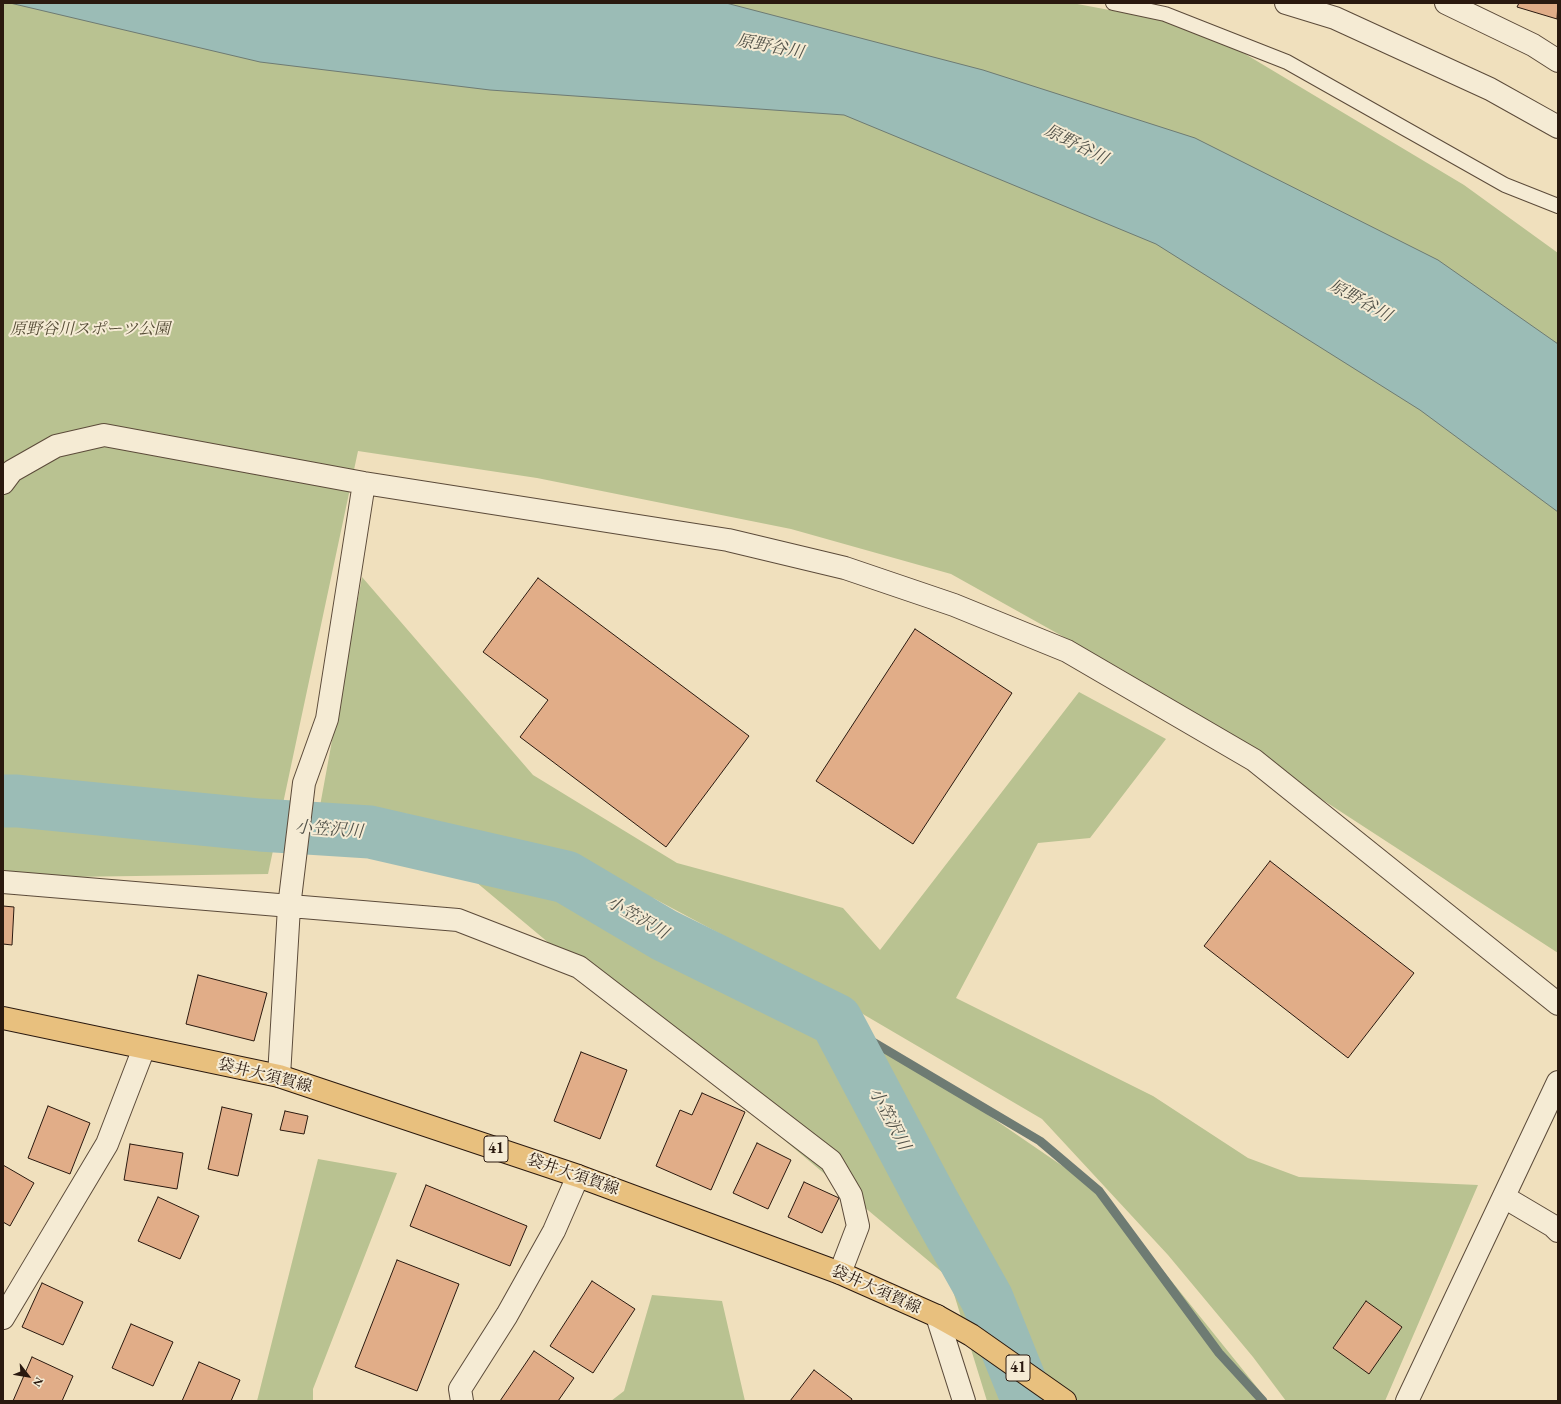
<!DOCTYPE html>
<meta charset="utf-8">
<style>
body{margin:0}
#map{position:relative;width:1561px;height:1404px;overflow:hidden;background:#f0e0bd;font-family:"EB Garamond",serif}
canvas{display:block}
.frame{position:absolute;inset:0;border:4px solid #2a190f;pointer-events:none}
.north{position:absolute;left:8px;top:1356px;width:40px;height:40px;-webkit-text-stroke:3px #f5ebd4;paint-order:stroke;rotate:121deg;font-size:11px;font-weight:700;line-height:16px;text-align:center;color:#2a190f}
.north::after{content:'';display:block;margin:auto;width:14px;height:18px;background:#2a190f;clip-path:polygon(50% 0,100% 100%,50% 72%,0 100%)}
</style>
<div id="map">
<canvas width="1561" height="1404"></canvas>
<div class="frame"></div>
<div class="north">N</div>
</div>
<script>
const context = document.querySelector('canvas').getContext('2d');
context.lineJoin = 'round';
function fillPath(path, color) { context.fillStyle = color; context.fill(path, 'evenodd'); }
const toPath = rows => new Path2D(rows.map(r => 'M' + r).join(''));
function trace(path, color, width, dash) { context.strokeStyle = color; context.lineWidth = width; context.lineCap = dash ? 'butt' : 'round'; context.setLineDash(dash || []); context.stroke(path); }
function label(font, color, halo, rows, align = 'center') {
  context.font = font + ' "EB Garamond","Noto Serif JP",serif'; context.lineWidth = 4; context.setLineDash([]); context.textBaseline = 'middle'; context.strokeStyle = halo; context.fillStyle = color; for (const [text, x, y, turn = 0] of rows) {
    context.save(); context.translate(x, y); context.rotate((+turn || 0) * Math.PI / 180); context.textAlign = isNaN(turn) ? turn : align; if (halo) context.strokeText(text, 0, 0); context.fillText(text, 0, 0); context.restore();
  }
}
const green = toPath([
 [3,3,1072,3,1200,27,1464,185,1558,253,1558,953,1123,670,951,574,791,529,537,478,358,451,268,874,3,878],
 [362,577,533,775,677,863,843,908,880,950,1079,692,1166,739,1090,838,1038,843,956,998,1153,1096,1248,1158,1299,1177,1478,1185,1385,1401,1286,1401,1253,1357,1168,1255,1042,1119,786,969,655,899,408,814,320,806],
 [433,846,664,935,937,1080,1099,1191,1268,1401,987,1401,949,1278],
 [318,1159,397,1173,313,1389,313,1401,257,1401],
 [652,1295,722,1301,745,1401,611,1401,624,1391]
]);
const water = toPath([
 [10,3,726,3,983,70,1195,138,1438,260,1558,344,1558,512,1420,410,1156,244,844,115,490,90,260,62,10,3]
]);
const stream = toPath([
 [836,1020,1040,1141,1099,1191,1219,1353,1263,1401]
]);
const river = toPath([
 [3,801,17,801,260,825,370,832,566,877,664,935,836,1020,932,1201,987,1299,1028,1401]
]);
const building = toPath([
 [1519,3,1558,3,1557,19,1517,7,1519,3],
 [538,578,749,736,666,847,520,737,548,700,483,652,538,578],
 [915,629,1012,693,913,844,816,781,915,629],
 [1270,861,1414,973,1348,1058,1204,946,1270,861],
 [3,906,14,907,12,945,3,944,3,906],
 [198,975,267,993,254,1041,186,1024,198,975],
 [581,1052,627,1070,600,1139,554,1121,581,1052],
 [702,1093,745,1112,711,1190,656,1166,680,1110,692,1115,702,1093],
 [48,1106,90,1123,70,1174,28,1158,48,1106],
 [222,1107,252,1114,238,1176,208,1169,222,1107],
 [285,1111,308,1116,304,1134,280,1130,285,1111],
 [757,1143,791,1160,768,1209,733,1193,757,1143],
 [130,1144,183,1153,177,1189,124,1180,130,1144],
 [3,1165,34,1183,10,1226,3,1222,3,1165],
 [804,1182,839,1198,822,1233,788,1217,804,1182],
 [426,1185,527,1226,510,1266,410,1226,426,1185],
 [158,1197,199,1216,180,1259,138,1241,158,1197],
 [397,1260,459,1284,417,1391,355,1367,397,1260],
 [592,1281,635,1309,593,1373,550,1346,592,1281],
 [42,1283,83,1302,63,1345,22,1327,42,1283],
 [1366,1301,1402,1327,1369,1374,1333,1348,1366,1301],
 [131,1324,173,1342,153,1386,112,1368,131,1324],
 [534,1351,574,1378,558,1401,500,1401,534,1351],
 [32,1357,73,1376,62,1401,13,1401,32,1357],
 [199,1362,240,1380,231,1401,182,1401,199,1362],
 [814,1370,852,1399,851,1401,790,1401,814,1370]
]);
const service = toPath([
 [1113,3,1165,14,1287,62,1505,185,1558,206]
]);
const minor = toPath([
 [1286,3,1335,18,1490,89,1558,127],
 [1446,3,1533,45,1558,61],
 [3,483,12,471,56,446,104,435,364,483,728,540,845,568,954,605,1067,651,1254,760,1558,1004],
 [3,882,458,920,579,967,831,1161,851,1195,858,1226,840,1273],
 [279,1076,289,907,304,783,327,719,364,483],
 [1504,1197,1553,1226,1558,1231],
 [937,1316,964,1401],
 [3,1318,107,1144,144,1048],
 [462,1401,460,1389,507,1315,554,1231,578,1176]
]);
const tertiary = toPath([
 [1407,1401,1558,1082]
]);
const primary = toPath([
 [3,1018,279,1076,578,1176,840,1273,937,1316,971,1335,1065,1401]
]);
const shields = [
 [496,1149,24],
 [1018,1368,24]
];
const shieldNames = [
 ["41",496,1149],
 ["41",1018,1368]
];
const parkNames = [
 ["原野谷川スポーツ公園",90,330]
];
const streetNames = [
 ["袋井大須賀線",265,1076,14],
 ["袋井大須賀線",573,1175,19],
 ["袋井大須賀線",876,1290,24]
];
const waterNames = [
 ["原野谷川",770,47,11],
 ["原野谷川",1076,145,27],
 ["原野谷川",1360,301,29],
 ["小笠沢川",329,830,4],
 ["小笠沢川",637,918,30],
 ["小笠沢川",889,1119,62]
];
fillPath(green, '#b9c291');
fillPath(water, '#9bbcb6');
trace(water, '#6e7b73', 1);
trace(stream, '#6e7b73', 9);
trace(river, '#9bbcb6', 53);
fillPath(building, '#e1ad88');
trace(building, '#2a190f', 1);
trace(service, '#5c4b3a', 16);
trace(minor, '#5c4b3a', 24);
trace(tertiary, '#5c4b3a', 24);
trace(primary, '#2a190f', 24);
trace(service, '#f5ebd4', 14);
trace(minor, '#f5ebd4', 22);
trace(tertiary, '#f5ebd4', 22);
trace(primary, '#e8c07e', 22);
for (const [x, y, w] of shields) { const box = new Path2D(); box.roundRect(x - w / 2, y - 13, w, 26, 3); context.fillStyle = '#f5ebd4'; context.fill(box); trace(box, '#2a190f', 1); }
label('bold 15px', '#2a190f', null, shieldNames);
label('italic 16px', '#554c36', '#f5ebd4', parkNames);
label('16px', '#2a190f', '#f5ebd4', streetNames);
label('italic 17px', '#525249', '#f5ebd4', waterNames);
</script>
